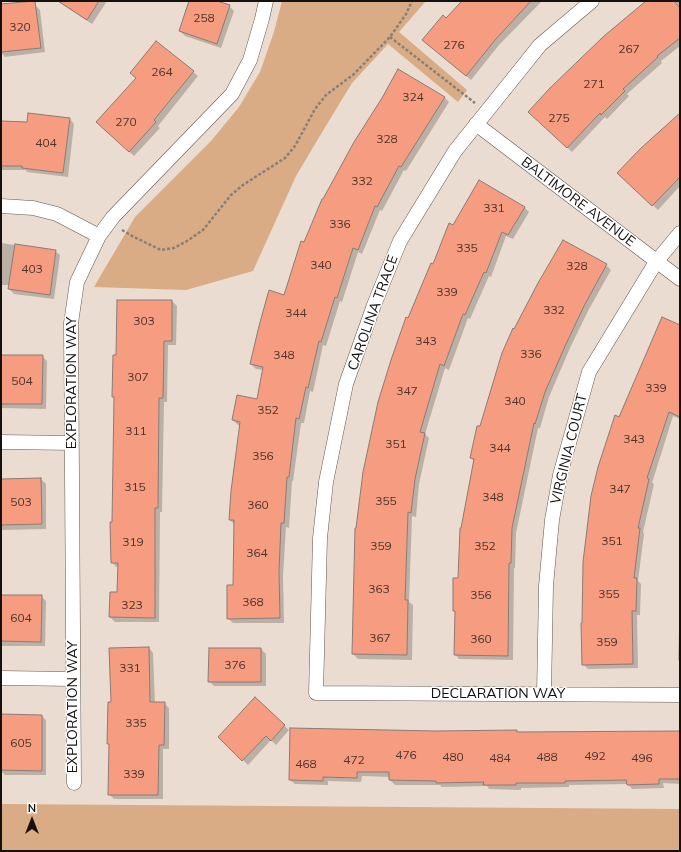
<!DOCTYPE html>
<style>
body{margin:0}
#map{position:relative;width:681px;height:852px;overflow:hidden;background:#eadcd0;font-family:Mulish,sans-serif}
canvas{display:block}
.frame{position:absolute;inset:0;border:2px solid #16110d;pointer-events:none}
.north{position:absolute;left:12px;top:800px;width:40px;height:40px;-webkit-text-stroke:3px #fff;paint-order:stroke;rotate:0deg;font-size:11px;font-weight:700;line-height:16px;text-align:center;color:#16110d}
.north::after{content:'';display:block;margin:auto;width:14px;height:18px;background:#16110d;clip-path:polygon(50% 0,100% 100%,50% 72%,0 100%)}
</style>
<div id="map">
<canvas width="681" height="852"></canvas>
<div class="frame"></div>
<div class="north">N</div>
</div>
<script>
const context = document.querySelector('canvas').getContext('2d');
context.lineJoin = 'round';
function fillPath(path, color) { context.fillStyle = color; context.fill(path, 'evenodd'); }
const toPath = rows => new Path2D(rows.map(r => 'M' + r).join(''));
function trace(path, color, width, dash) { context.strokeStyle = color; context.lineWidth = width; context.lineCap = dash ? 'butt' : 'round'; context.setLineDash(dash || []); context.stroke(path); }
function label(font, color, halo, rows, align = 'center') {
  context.font = font + ' Mulish,sans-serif'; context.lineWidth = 3; context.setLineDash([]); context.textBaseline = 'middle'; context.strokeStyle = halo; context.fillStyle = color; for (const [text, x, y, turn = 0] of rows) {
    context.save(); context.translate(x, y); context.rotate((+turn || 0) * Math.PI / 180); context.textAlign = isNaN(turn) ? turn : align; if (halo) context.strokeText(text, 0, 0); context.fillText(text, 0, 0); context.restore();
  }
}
const green = toPath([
 [282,1,426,1,399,32,467,90,458,102,388,44,352,83,324,129,296,176,253,271,186,290,94,287,135,217,211,141,239,107,260,72,274,32],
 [1,804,680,809,680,851,1,851]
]);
const shadow = toPath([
 [57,1,107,1,92,24],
 [190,1,214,1,229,6,234,11,221,48,185,36,180,31],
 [463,1,542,1,499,45,471,80,423,40,446,19],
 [647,1,680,1,680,46,661,61,662,63,627,94,629,96,607,119,605,117,572,152,534,116],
 [1,5,35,5,40,10,45,52,5,57,1,52],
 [193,72,198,76,158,126,160,128,134,156,102,127],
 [444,97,449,102,406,171,404,170,382,211,380,210,362,254,358,252,342,302,340,301,326,346,323,345,313,392,310,391,304,423,301,423,293,481,292,481,289,528,286,527,283,576,284,623,233,623,228,618,234,586,235,525,230,520,241,425,238,425,233,420,258,400,263,370,256,369,251,364,285,296,304,243],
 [680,114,680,186,658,210,619,173],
 [70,119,74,124,68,177,27,172,26,170,1,170,1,122,28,123],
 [524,207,529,212,513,239,506,236,491,277,489,276,470,319,468,318,449,370,445,368,425,434,429,438,419,484,416,517,412,516,409,602,413,605,412,660,358,659,353,654,408,319,454,226],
 [1,243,55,251,60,255,54,299,14,294,9,289,10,285,1,285],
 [606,265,611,270,588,311,570,348,549,397,540,428,538,428,516,533,515,568,514,568,513,660,459,659,455,654,456,613,454,611,459,579,462,529,475,462,471,458,481,427],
 [172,301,177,306,176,345,168,345,167,402,164,402,162,512,160,512,159,622,115,622,110,617,118,593,118,567,116,567,112,562,115,398,113,396,117,356],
 [680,326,680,419,673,416,652,483,654,484,643,532,644,534,638,581,641,584,640,615,637,615,638,668,588,669,583,664,583,624,620,418],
 [42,356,47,361,46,409,1,408,1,361],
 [41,479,46,484,46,529,1,530,1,480],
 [1,596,41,596,46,601,45,646,1,646],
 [679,628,680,628,680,662,678,660],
 [149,648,153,653,155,703,164,703,169,708,169,749,163,749,163,799,114,799,109,794,110,745,108,743],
 [261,649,266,654,266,686,214,686,209,681],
 [255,699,289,730,276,745,271,740,248,765,219,737],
 [1,715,42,716,46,720,46,775,5,775,1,771],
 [517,731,518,733,680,732,680,784,663,783,664,788,632,789,628,784,569,785,569,787,521,788,521,790,489,789,487,786,442,787,440,785,395,785,390,780,390,777,362,776,361,782,328,781,328,785,295,784,290,780,436,732]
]);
const building = toPath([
 [35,1,41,48,1,52,1,4,35,1],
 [58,1,99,1,87,20,58,1],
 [189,1,217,1,230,5,217,44,179,31,189,1],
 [462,1,531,1,495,40,466,76,422,40,443,15,446,18,462,1],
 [646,1,674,1,680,8,680,38,657,56,658,57,623,89,625,91,601,115,600,113,567,148,528,112,550,88,604,36,646,1],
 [156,41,194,71,154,120,156,122,129,152,96,122,136,78,130,73,156,41],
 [398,69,445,97,401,167,399,166,377,207,375,206,358,250,353,248,337,298,335,297,321,342,319,341,308,388,306,387,299,419,296,418,289,477,287,477,284,523,281,523,279,571,280,618,227,619,227,585,233,585,234,520,229,520,231,491,240,422,232,420,237,395,257,399,263,367,250,364,259,326,269,290,284,295,301,241,304,242,322,199,323,199,354,142,382,98,398,69],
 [28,113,70,118,63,173,22,168,22,166,1,166,1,121,27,122,28,113],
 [680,113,680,177,652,206,617,173,640,149,680,113],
 [479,180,525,207,508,235,502,232,486,273,484,272,465,315,463,314,444,366,440,364,420,432,425,433,415,479,411,513,408,512,405,600,408,600,407,655,352,654,355,528,356,528,363,472,378,402,391,360,406,317,408,318,431,263,433,264,449,223,453,225,479,180],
 [563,240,607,264,584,306,566,344,545,392,535,424,534,423,512,528,511,563,509,563,508,656,454,655,455,611,453,611,453,578,458,578,460,528,461,528,474,459,470,458,477,426,480,426,502,353,513,328,514,329,538,283,563,240],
 [15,244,56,250,50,295,8,289,15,244],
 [117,300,172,300,172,341,164,341,163,398,159,398,158,508,155,508,155,618,109,617,110,592,117,592,118,563,111,563,110,522,112,522,114,397,112,397,113,355,116,355,117,300],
 [662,317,680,325,680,417,669,412,647,478,649,479,638,528,640,528,634,578,637,578,636,611,632,611,633,664,582,665,581,623,582,623,583,562,591,496,598,467,615,415,619,417,662,317],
 [1,355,43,355,42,404,1,404,1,355],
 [41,478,42,524,1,525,1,479,41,478],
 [1,595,42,595,41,642,1,641,1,595],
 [149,647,150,702,165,702,164,745,159,745,158,795,108,795,109,744,107,744,108,702,111,702,109,648,149,647],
 [209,648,261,648,261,682,208,682,209,648],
 [255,697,285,725,271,741,266,736,242,761,218,737,255,697],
 [1,714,42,715,42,771,1,770,1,714],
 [290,728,436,731,517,730,517,732,680,731,680,779,659,779,659,784,627,785,626,780,565,781,565,783,516,783,516,785,483,785,484,782,436,783,436,781,389,780,389,772,357,772,357,778,323,777,323,781,289,780,290,728]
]);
const path = toPath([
 [390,37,475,103],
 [122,230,134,237,161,250,174,248,187,241,203,230,231,195,243,185,285,158,295,146,315,109,326,95,354,74,390,37,406,14,412,1]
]);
const street = toPath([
 [592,1,540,45,455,151,400,241,374,305,346,384,326,482,320,538,316,693,680,695],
 [476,124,680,279],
 [1,206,33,208,57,214,99,236],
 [1,442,72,443],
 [1,678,73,679],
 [544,694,546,586,552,520,560,475,589,372,656,262,680,233],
 [74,783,71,323,77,282,99,236,113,217,232,94,250,60,262,19,266,1]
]);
const numberNames = [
 ["258",204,18],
 ["320",20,27],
 ["276",454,45],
 ["267",629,49],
 ["264",162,72],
 ["271",594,84],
 ["324",413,97],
 ["275",559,118],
 ["270",126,122],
 ["328",387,139],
 ["404",46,143],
 ["332",362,181],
 ["331",494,208],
 ["336",340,224],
 ["335",467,248],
 ["340",321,265],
 ["328",577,266],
 ["403",32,269],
 ["339",447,292],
 ["332",554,310],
 ["344",296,313],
 ["303",144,321],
 ["343",426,341],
 ["336",531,354],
 ["348",284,355],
 ["307",138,377],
 ["504",22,381],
 ["339",656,388],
 ["347",407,391],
 ["340",515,401],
 ["352",268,410],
 ["311",136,431],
 ["343",634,439],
 ["351",396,444],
 ["344",500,448],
 ["356",263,456],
 ["315",135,487],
 ["347",620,489],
 ["348",493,497],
 ["355",386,501],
 ["503",21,502],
 ["360",258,505],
 ["351",612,541],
 ["319",133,542],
 ["359",381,546],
 ["352",485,546],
 ["364",257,553],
 ["363",379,589],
 ["355",609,594],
 ["356",481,595],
 ["368",253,602],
 ["323",132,605],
 ["604",21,618],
 ["367",380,638],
 ["360",481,639],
 ["359",607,642],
 ["376",235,665],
 ["331",130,668],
 ["335",136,723],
 ["605",21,743],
 ["476",406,755],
 ["492",595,756],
 ["480",453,757],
 ["488",547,757],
 ["484",500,758],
 ["496",642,758],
 ["472",354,760],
 ["468",306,764],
 ["339",134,774]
];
const streetNames = [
 ["BALTIMORE AVENUE",578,202,37],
 ["CAROLINA TRACE",373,313,-70],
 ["EXPLORATION WAY",72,383,-90],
 ["VIRGINIA COURT",569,449,-76],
 ["DECLARATION WAY",498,694],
 ["EXPLORATION WAY",73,707,-90]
];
fillPath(green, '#d9ac86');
fillPath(shadow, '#0003');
fillPath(building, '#f69d81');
trace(building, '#8a7a75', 1);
trace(street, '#62564c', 15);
trace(path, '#897f77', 2.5, [3, 2]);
trace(street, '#fff', 14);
label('12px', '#4e342a', null, numberNames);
label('14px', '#16110d', '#fff', streetNames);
</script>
